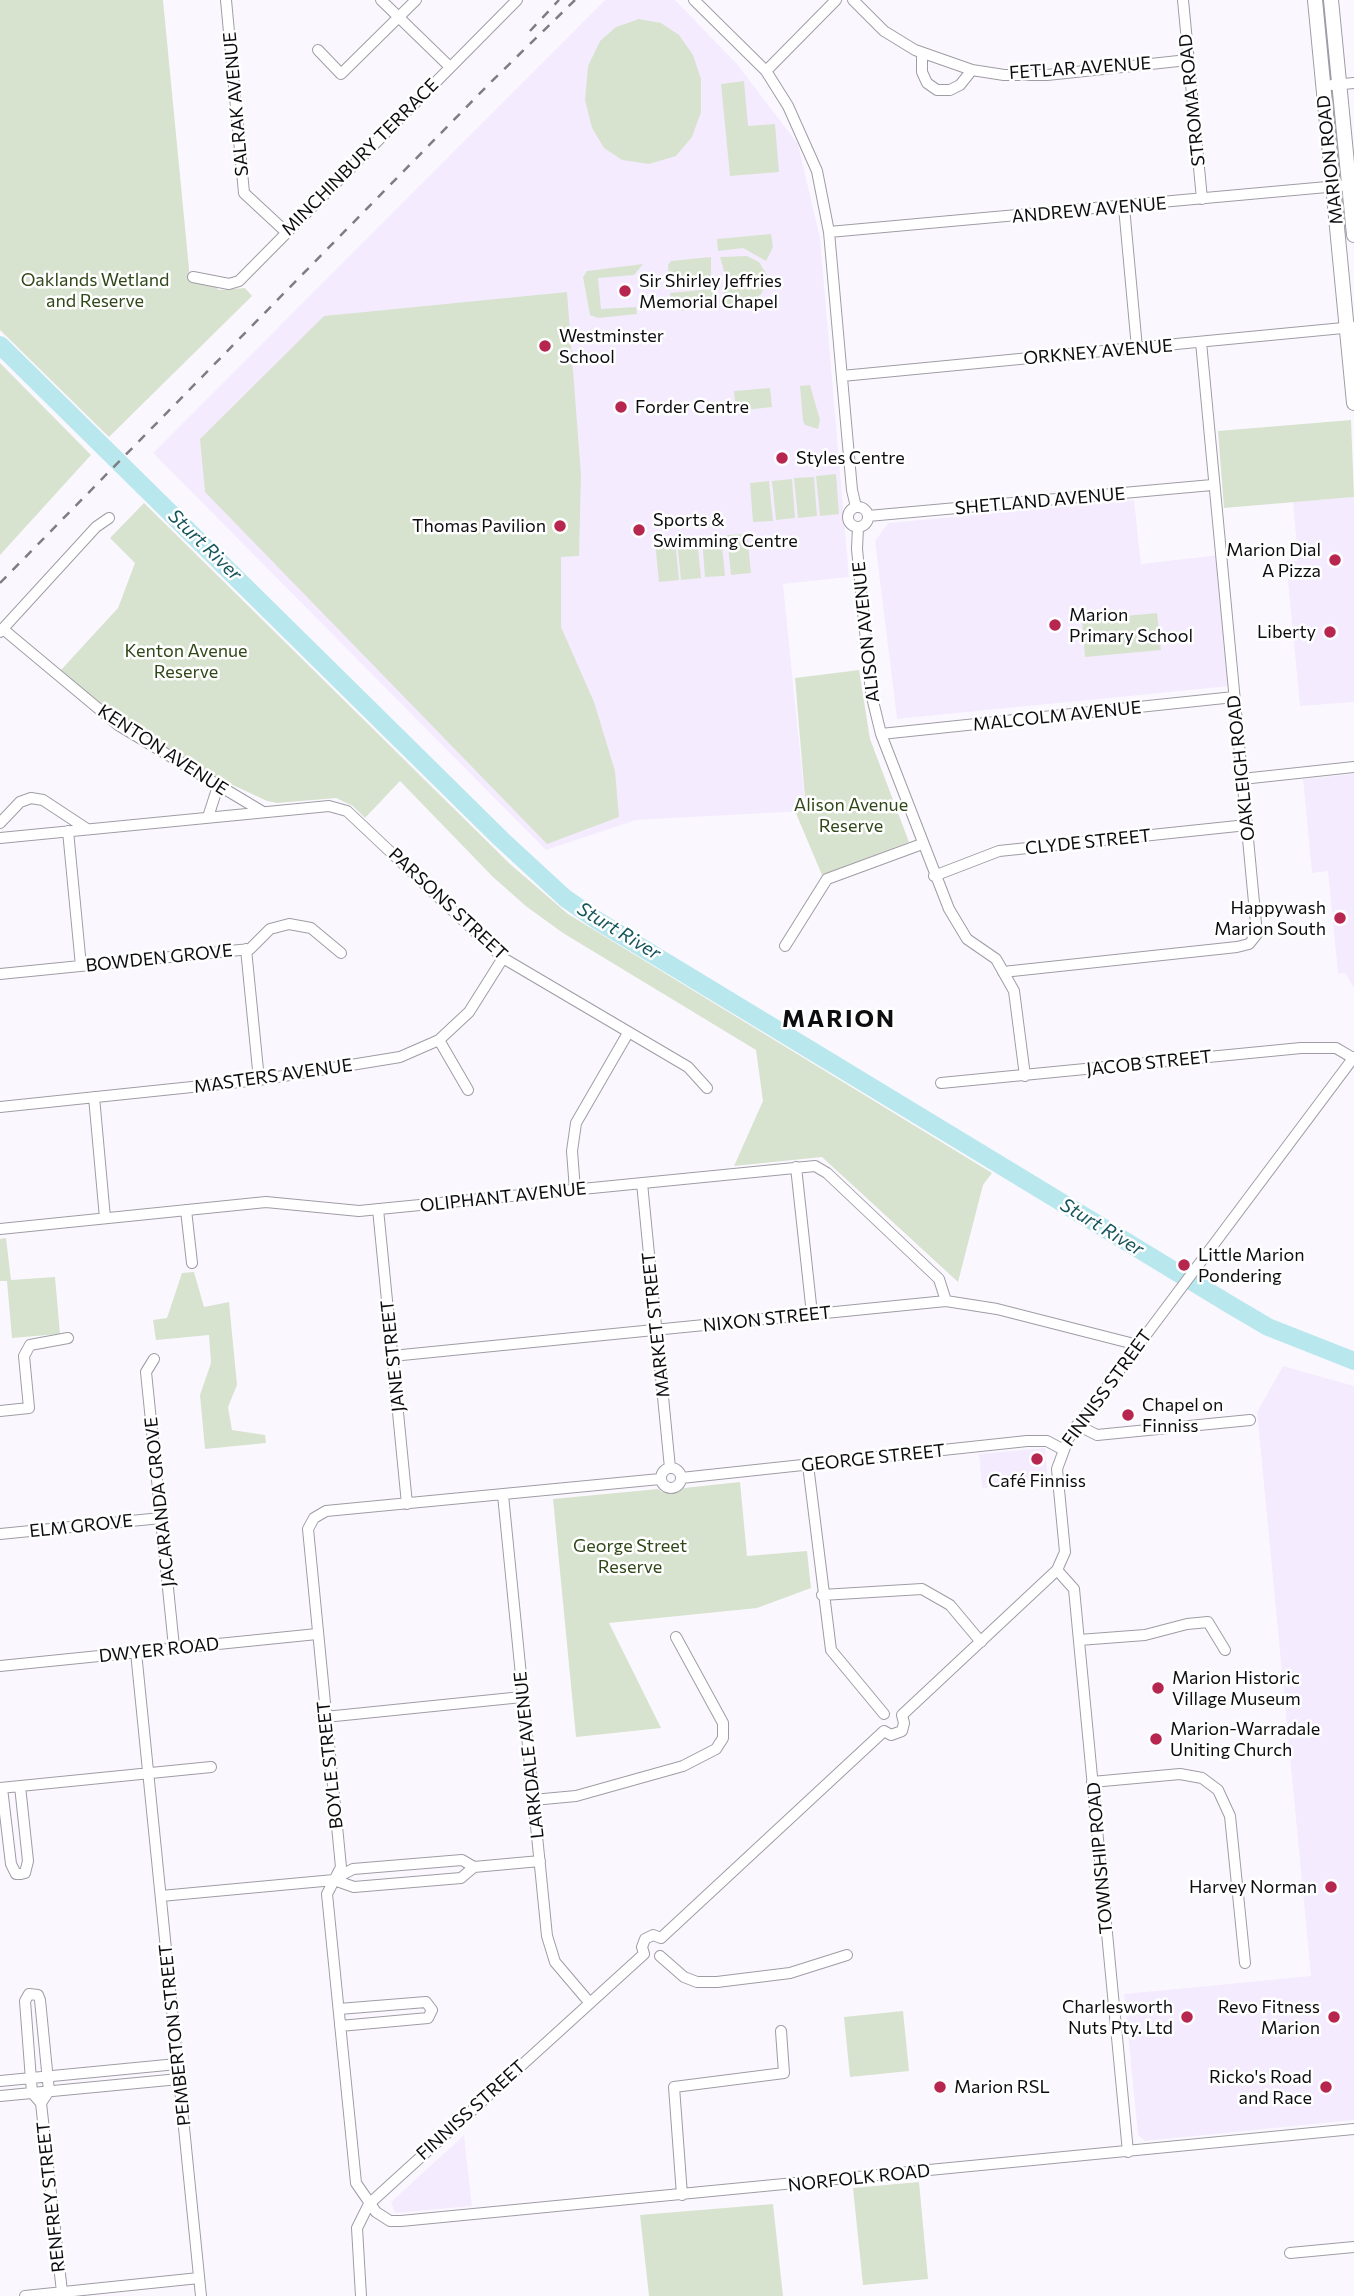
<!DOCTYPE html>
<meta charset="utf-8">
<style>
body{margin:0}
canvas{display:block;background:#faf8fe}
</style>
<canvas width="1354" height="2296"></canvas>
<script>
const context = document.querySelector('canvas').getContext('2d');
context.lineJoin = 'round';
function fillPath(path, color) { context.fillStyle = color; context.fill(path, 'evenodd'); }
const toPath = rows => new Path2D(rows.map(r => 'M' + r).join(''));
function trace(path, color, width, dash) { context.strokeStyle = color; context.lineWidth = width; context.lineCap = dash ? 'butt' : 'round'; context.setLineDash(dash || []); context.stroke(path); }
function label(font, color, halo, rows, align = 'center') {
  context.font = font + ' Commissioner,sans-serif'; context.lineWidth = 5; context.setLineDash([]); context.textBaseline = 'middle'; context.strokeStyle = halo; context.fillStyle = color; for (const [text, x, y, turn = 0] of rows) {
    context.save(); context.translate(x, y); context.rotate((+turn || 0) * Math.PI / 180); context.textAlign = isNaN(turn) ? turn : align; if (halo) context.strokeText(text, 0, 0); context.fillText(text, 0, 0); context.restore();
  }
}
const built = toPath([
 [605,0,675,0,737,64,798,144,820,238,849,577,783,584,806,811,636,820,546,850,153,453],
 [1354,497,1354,702,1300,706,1286,561,1298,561,1293,502],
 [1134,500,1141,564,1219,555,1230,686,897,719,875,541,888,523],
 [1354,774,1354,988,1345,973,1338,974,1328,871,1312,873,1303,779],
 [1283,1366,1354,1386,1354,2120,1145,2141,1138,2135,1124,1994,1311,1976,1257,1412],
 [1045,1448,1048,1481,982,1488,979,1454],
 [464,2135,472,2206,395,2213,391,2202]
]);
const green = toPath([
 [0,0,163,0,190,279,209,281,219,290,245,288,252,296,109,437,0,330],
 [639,19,661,23,679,35,693,55,701,79,701,112,692,137,676,156,649,164,622,160,604,148,592,128,585,100,588,66,600,41,616,27],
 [744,81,748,126,775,124,779,172,730,176,721,84],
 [771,234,773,247,766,261,743,248,718,251,717,239],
 [747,256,759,262,767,275,726,278,720,257],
 [711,257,711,277,669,281,668,265,671,261],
 [643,264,634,275,598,278,601,309,636,307,637,314,598,318,590,315,583,277,587,271],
 [767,282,761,294,751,303,725,306,724,292,727,285],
 [712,289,716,307,678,311,672,307,670,293],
 [567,292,581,475,579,556,561,557,561,627,594,702,615,771,619,817,547,844,205,492,200,439,324,316],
 [0,363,91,455,0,555],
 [810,385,820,420,818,429,805,425,803,421,800,386],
 [770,388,772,407,736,411,734,391],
 [1351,420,1354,497,1224,508,1218,431],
 [836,474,839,514,820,516,816,476],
 [814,477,817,516,798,518,794,478],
 [792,479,795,518,776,520,772,481],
 [769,481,773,521,753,522,750,483],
 [144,503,510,864,568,914,992,1173,983,1185,958,1282,822,1157,734,1166,763,1101,756,1050,563,933,527,907,493,877,400,781,365,818,353,806,336,798,277,803,267,801,220,779,122,720,60,671,118,608,135,563,110,538],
 [747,534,751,573,731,575,727,535],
 [721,536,725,576,705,577,702,538],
 [697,538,701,578,681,580,677,540],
 [675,540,679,580,659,582,655,542],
 [1157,613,1161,650,1085,657,1082,620],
 [859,670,870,739,909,842,822,875,795,811,806,810,795,678],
 [6,1238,11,1280,55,1277,60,1334,12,1338,7,1281,0,1281,0,1239],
 [194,1272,204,1307,229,1302,237,1385,228,1407,232,1430,265,1435,266,1443,205,1449,200,1395,211,1363,209,1335,156,1340,153,1320,167,1318,182,1273],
 [740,1482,747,1556,807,1551,811,1588,757,1608,609,1623,661,1728,576,1737,553,1499,658,1489,662,1492,678,1491,684,1488],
 [903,2011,909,2071,850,2077,844,2017],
 [919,2182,928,2279,863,2285,853,2188],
 [773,2204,783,2296,649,2296,640,2215]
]);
const river = toPath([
 [0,345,501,839,565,898,598,921,1229,1304,1268,1327,1354,1361]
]);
const minor = toPath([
 [226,0,244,193,286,232],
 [381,0,450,67],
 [694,0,766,71,788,106,817,171,829,232,852,490,856,507],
 [853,0,884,31,915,50,972,70,1004,75,1047,75,1188,60],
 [1183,0,1202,199],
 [318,50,341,74,416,0],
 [922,53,922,72,927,83,937,90,950,90,960,85,972,70],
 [766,71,836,0],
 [1332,85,1354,83],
 [1124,207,1137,348],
 [829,232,1349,185],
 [193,277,229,284,239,281,517,0],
 [842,376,1354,327],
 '848 517a10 10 0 1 1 20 0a10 10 0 1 1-20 0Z',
 [868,516,1212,485],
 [858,527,857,549,871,693,881,734,949,909,967,939,996,959,1014,991,1025,1076],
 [3,629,118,725,263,812],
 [0,632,96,527,109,518],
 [881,734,1234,697],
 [1242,779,1354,767],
 [208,817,218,786],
 [0,823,20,802,31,798,43,800,87,829],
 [68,831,81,966],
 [0,838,329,806,347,811,503,958,688,1067,707,1088],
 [934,876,999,851,1247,825],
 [785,946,827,879,922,844],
 [246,949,259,1080],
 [1003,972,1237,947,1249,944,1257,934,1201,342],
 [0,974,250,949,270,929,289,924,311,928,341,953],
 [439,1040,468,1090],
 [941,1083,1301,1048,1336,1048,1353,1058],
 [94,1097,105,1218],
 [0,1107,259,1080,400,1057,439,1040,469,1012,503,958],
 [796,1167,812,1314],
 [642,1183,670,1468],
 [575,1190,572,1151,576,1123,628,1033],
 [378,1209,407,1504],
 [186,1210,192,1263],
 [0,1229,266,1202,359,1211,815,1166,827,1173,939,1279,946,1301],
 [392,1356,946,1301,997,1309,1138,1345],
 [154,1359,146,1372,174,1647],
 [0,1411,29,1408,24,1356,30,1345,68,1338],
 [1077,1425,1097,1435,1250,1420],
 [808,1465,831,1650,884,1714],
 '661 1478a10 10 0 1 1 20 0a10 10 0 1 1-20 0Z',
 [681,1478,1027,1441,1047,1441,1062,1449],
 [660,1479,326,1511,314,1518,308,1529,341,1867,327,1894,356,2183,376,2212,390,2221,401,2221,1354,2129],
 [503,1495,547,1936,555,1962,589,2002],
 [0,1534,161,1518],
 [1057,1570,1074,1589,1128,2152],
 [822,1595,922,1589,950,1605,981,1642],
 [1079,1640,1145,1635,1187,1624,1208,1622,1225,1650],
 [136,1652,201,2296],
 [0,1666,317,1634],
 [902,1715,1057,1570,1065,1552,1057,1469,1068,1439,1354,1057],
 [325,1717,522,1697],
 [884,1731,891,1735,902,1731,904,1723,902,1715],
 [1092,1782,1180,1774,1202,1778,1218,1790,1230,1816,1245,1963],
 [0,1788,211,1767],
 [2,1788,11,1864,16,1874,21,1874,25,1873,28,1861,20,1786],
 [533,1800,576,1796,683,1766,716,1749,723,1738,723,1723,676,1637],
 [336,1878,353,1869,462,1860,474,1867],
 [161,1896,334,1880,354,1887,461,1878,474,1867,540,1861],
 [661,1938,884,1731],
 [644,1954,642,1947,645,1939,653,1935,661,1938],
 [660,1956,684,1977,697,1982,717,1982,790,1973,847,1955],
 [29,1994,38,1995,40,2000,49,2091,41,2103,32,2093,25,2001,29,1994],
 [339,2009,426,2002,432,2010,428,2018,340,2026],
 [0,2081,177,2064],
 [0,2096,179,2079],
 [41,2103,62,2292],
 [682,2195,674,2087,784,2073,781,2031],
 [1290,2253,1354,2247],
 [25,2296,199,2278],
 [361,2296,357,2228,369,2204,644,1954]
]);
const major = toPath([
 [1315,0,1354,403],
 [1331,0,1354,235]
]);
const rail = toPath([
 [530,31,559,0],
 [0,583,490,83,575,0]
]);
const markers = [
 [625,291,7,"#b7264f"],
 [545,346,7,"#b7264f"],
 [621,407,7,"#b7264f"],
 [782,458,7,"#b7264f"],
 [560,526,7,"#b7264f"],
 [639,530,7,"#b7264f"],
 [1335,560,7,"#b7264f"],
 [1055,625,7,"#b7264f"],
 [1330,632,7,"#b7264f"],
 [1340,918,7,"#b7264f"],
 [1184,1265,7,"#b7264f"],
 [1128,1415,7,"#b7264f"],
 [1037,1459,7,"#b7264f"],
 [1158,1688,7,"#b7264f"],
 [1156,1739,7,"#b7264f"],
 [1331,1887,7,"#b7264f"],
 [1187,2017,7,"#b7264f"],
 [1334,2017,7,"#b7264f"],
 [940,2087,7,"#b7264f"],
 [1326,2087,7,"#b7264f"]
];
const streetNames = [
 ["FETLAR AVENUE",1080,68,-4],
 ["STROMA ROAD",1192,100,-96],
 ["SALRAK AVENUE",236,104,-95],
 ["MINCHINBURY TERRACE",360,157,-45],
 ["MARION ROAD",1330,160,-96],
 ["ANDREW AVENUE",1089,210,-5],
 ["ORKNEY AVENUE",1098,352,-5],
 ["SHETLAND AVENUE",1040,501,-5],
 ["ALISON AVENUE",866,632,-96],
 ["MALCOLM AVENUE",1057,716,-6],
 ["KENTON AVENUE",163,750,33],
 ["OAKLEIGH ROAD",1241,768,-96],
 ["CLYDE STREET",1088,842,-6],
 ["PARSONS STREET",448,904,43],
 ["BOWDEN GROVE",159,958,-6],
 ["JACOB STREET",1149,1063,-6],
 ["MASTERS AVENUE",273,1076,-8],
 ["OLIPHANT AVENUE",503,1197,-6],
 ["NIXON STREET",767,1319,-6],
 ["MARKET STREET",656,1325,-96],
 ["JANE STREET",393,1356,-96],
 ["FINNISS STREET",1107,1388,-54],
 ["GEORGE STREET",873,1458,-6],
 ["JACARANDA GROVE",160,1502,-96],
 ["ELM GROVE",81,1526,-6],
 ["DWYER ROAD",159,1650,-6],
 ["LARKDALE AVENUE",529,1755,-96],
 ["BOYLE STREET",330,1765,-96],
 ["TOWNSHIP ROAD",1100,1858,-95],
 ["PEMBERTON STREET",175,2035,-96],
 ["FINNISS STREET",471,2110,-42],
 ["NORFOLK ROAD",859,2178,-6],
 ["RENFREY STREET",51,2197,-96]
];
const parkNames = [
 ["Oaklands Wetland",95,280],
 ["and Reserve",95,301],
 ["Kenton Avenue",186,651],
 ["Reserve",186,672],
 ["Alison Avenue",851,805],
 ["Reserve",851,826],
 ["George Street",630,1546],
 ["Reserve",630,1567]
];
const poiNames = [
 ["Sir Shirley Jeffries",639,281],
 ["Memorial Chapel",639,302],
 ["Westminster",559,336],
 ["School",559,357],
 ["Forder Centre",635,407],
 ["Styles Centre",796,458],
 ["Sports &",653,520],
 ["Swimming Centre",653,541],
 ["Thomas Pavilion",546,526,"right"],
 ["Marion Dial",1321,550,"right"],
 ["A Pizza",1321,571,"right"],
 ["Marion",1069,615],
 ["Primary School",1069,636],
 ["Liberty",1316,632,"right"],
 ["Happywash",1326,908,"right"],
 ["Marion South",1326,929,"right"],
 ["Little Marion",1198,1255],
 ["Pondering",1198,1276],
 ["Chapel on",1142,1405],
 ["Finniss",1142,1426],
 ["Café Finniss",1037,1481,"center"],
 ["Marion Historic",1172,1678],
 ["Village Museum",1172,1699],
 ["Marion-Warradale",1170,1729],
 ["Uniting Church",1170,1750],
 ["Harvey Norman",1317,1887,"right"],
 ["Charlesworth",1173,2007,"right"],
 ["Nuts Pty. Ltd",1173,2028,"right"],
 ["Revo Fitness",1320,2007,"right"],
 ["Marion",1320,2028,"right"],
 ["Ricko's Road",1312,2077,"right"],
 ["and Race",1312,2098,"right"],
 ["Marion RSL",954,2087]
];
const waterNames = [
 ["Sturt River",205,545,44],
 ["Sturt River",619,931,31],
 ["Sturt River",1102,1227,31]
];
const districtNames = [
 ["MARION",839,1019]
];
fillPath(built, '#f4ecfe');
fillPath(green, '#d8e3cf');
trace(river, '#b9e7ee', 18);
trace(minor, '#a09ca5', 12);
trace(major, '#a09ca5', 16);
trace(minor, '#fff', 10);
trace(major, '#fff', 14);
trace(rail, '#7e7d81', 2.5, [9, 9]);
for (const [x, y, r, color] of markers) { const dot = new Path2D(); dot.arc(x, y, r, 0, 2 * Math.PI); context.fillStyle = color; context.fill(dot); trace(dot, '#fff', 2.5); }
label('18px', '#0d0c0f', '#fff', streetNames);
label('18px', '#304718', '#fff', parkNames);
label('18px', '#0d0c0f', '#fff', poiNames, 'left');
label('italic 19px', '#17555d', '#fff', waterNames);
context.letterSpacing = '2px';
label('bold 24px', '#0d0c0f', '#fff', districtNames);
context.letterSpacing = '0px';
</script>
